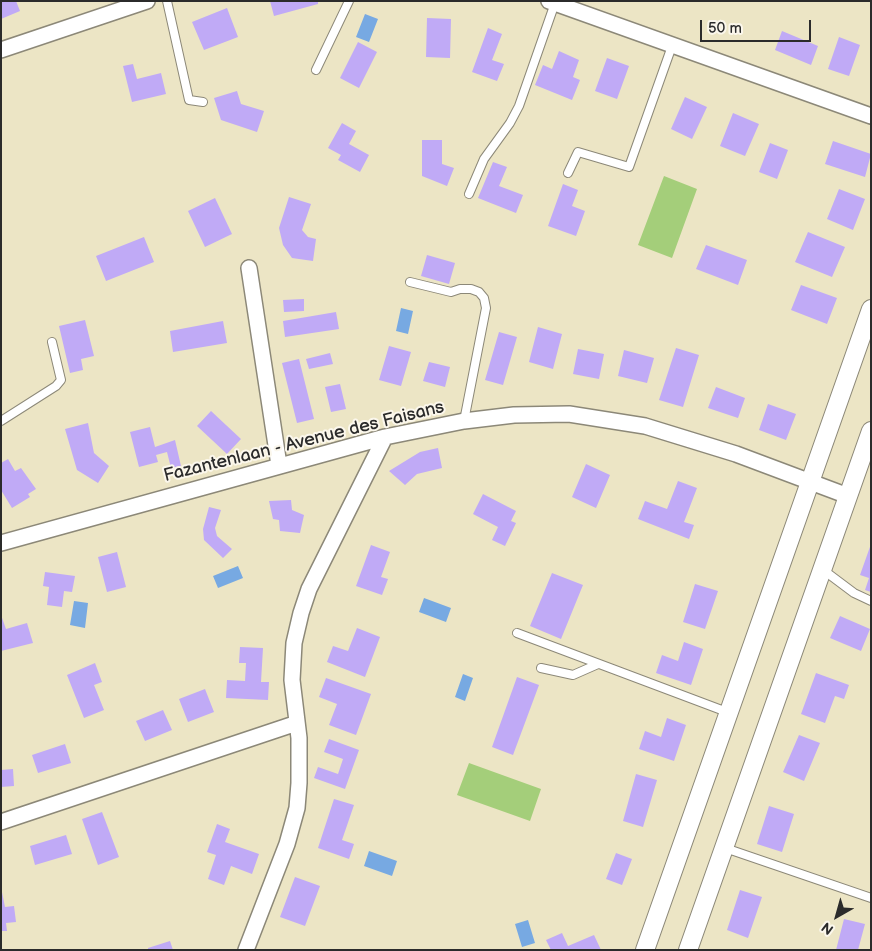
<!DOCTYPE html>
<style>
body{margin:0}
#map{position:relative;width:872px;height:951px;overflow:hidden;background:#ece5c5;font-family:"Balsamiq Sans",sans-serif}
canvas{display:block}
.frame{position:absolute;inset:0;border:2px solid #2b2b2b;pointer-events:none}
.north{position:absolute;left:812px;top:891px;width:50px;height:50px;-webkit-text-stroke:4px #fbf7ec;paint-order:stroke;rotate:218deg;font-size:14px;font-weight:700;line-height:20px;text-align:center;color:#2b2b2b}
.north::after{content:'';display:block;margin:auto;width:18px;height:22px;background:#2b2b2b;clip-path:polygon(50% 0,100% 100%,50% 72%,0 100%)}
.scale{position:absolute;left:700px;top:20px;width:111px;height:22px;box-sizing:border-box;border:2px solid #2b2b2b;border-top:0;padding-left:6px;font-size:15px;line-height:18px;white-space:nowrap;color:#2b2b2b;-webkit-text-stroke:4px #fbf7ec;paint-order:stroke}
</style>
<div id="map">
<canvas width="872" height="951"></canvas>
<div class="frame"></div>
<div class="north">N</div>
<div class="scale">50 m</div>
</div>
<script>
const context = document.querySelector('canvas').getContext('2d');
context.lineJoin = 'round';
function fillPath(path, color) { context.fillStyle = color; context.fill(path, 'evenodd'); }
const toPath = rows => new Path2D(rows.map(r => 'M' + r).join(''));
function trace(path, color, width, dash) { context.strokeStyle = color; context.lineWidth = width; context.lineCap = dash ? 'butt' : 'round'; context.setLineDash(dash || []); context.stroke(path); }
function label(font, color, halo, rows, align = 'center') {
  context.font = font + ' "Balsamiq Sans",sans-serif'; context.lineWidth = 4; context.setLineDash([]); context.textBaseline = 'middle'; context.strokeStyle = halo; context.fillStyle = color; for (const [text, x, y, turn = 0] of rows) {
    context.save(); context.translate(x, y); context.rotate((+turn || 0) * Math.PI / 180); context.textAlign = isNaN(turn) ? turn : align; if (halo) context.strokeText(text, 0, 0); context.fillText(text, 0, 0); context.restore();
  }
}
const green = toPath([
 [664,176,697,189,672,258,638,245],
 [469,763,541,789,530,821,457,795]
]);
const water = toPath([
 [365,14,378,19,369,42,356,37],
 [401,308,413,311,408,334,396,331],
 [238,566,243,578,218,588,213,576],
 [424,598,451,608,446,622,419,612],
 [74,601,88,603,85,628,70,625],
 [463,674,473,678,465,701,455,697],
 [369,851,397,861,392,876,364,866],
 [528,920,535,943,522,947,515,924]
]);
const building = toPath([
 [1,1,16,1,20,11,1,19],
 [270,1,318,1,318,4,274,16],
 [227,8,238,37,204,50,192,22],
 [427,18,451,19,450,58,426,57],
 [488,28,502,34,492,60,504,64,497,81,472,72],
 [782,31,818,46,811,65,775,50],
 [839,37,860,45,849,76,828,69],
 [358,42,377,52,359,88,340,78],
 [559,51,579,60,573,77,580,80,572,100,535,85,543,65,552,69],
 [607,58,629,66,617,99,595,91],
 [133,64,137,79,161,73,166,94,132,102,123,66],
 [237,91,241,104,264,111,257,132,221,120,214,98],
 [685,97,707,107,692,139,671,129],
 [733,113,759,124,745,156,720,146],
 [342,123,356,131,349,144,369,155,360,172,338,160,341,155,328,148],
 [422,140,442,140,442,164,454,168,447,186,422,176],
 [833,141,871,154,865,177,825,164],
 [770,143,788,150,777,179,759,172],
 [493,162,507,167,499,186,523,195,516,213,478,198],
 [563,184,578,190,572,206,585,211,576,236,548,226],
 [839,189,865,199,853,230,827,219],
 [289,197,311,204,302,230,308,237,316,239,313,261,292,258,283,245,279,228],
 [215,198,232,234,205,247,188,211],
 [808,232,845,247,832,277,795,262],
 [144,237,154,262,106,281,96,256],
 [706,245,747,260,738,285,696,269],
 [427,255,455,263,449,284,421,276],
 [801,285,837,298,827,324,791,310],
 [304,299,304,311,284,312,283,300],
 [336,312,339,329,285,337,283,321],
 [85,320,94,356,81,359,83,370,70,373,59,326],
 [223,321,227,343,173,352,170,331],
 [538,327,562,334,553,369,529,362],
 [499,332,517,337,503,385,485,380],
 [389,346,411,352,401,386,379,380],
 [676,348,699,355,683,407,659,400],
 [578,349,604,354,599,379,573,374],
 [624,350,654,358,647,383,618,376],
 [330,353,333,364,309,369,306,359],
 [299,359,314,419,297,423,282,363],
 [429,362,450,367,445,387,423,381],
 [340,384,346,409,331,412,325,387],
 [716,387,745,398,738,418,708,408],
 [768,404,796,414,786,440,759,430],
 [211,411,241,439,227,454,197,426],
 [88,423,94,453,109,466,98,483,77,470,65,429],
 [150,427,155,447,175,440,181,466,171,468,167,452,156,455,158,462,139,467,130,432],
 [438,448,442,468,417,474,405,485,389,471,420,452],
 [8,459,15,471,21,468,36,489,28,494,30,497,12,508,1,490,1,463],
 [586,464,610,475,596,508,572,497],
 [678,481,697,488,684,522,694,525,689,539,638,519,645,501,667,509],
 [483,494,516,511,511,521,516,523,505,546,492,540,498,527,473,514],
 [291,500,292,510,304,515,300,533,280,531,279,520,273,519,269,501],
 [209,507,221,510,215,528,217,536,232,549,223,558,204,540,203,529],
 [871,544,871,592,865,590,869,578,860,575],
 [371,545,390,552,381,577,388,579,382,595,356,586],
 [117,552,126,587,107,592,98,557],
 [45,572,75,576,72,592,64,591,62,607,47,605,49,587,43,586],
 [552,573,583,585,561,639,530,626],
 [695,584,718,591,705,629,683,622],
 [1,615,6,629,27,623,33,643,1,651],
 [840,616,870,629,861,651,830,638],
 [357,628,380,637,365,677,327,662,333,646,348,651],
 [684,642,703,649,691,685,656,673,662,655,678,661],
 [240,647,263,648,261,682,269,682,268,700,226,698,227,680,245,681,246,663,239,663],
 [95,663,102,682,94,685,104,710,84,718,67,675],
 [816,673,849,685,844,699,835,696,825,723,801,714],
 [517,677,539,685,513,755,492,747],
 [326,678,371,694,356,735,329,725,337,704,319,697],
 [205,689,214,712,188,722,179,699],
 [163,710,172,730,145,741,136,721],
 [667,718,686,725,674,761,639,749,645,731,661,737],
 [799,735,820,743,804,781,783,772],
 [329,739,359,750,345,789,314,778,318,767,338,774,343,759,324,752],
 [65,744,71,763,38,773,32,755],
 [13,769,14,786,1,787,1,770],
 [636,774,657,780,643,827,623,821],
 [334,799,354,805,342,840,354,844,349,859,318,848],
 [769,806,794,814,782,852,757,844],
 [102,812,119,857,98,865,82,819],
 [217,824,230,829,225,842,259,854,252,874,231,866,224,885,208,879,216,855,207,852],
 [66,835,72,854,35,865,30,846],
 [616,853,632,859,622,885,606,879],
 [295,877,320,886,305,926,280,917],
 [1,887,5,907,14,906,16,922,6,923,7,931,1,931],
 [740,890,762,897,748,938,727,930],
 [844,919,865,924,858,950,836,950],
 [562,933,568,946,594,935,601,950,551,950,546,940],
 [170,941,173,950,148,950,148,948]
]);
const service = toPath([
 [167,1,189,100,203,102],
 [316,70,349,1],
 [568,173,578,152,629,167,672,46],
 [469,194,484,159,510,123,519,106,555,3],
 [410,282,451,292,460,289,471,289,479,292,484,298,486,308,464,421],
 [1,421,56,386,61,380,52,342],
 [822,569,854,593,871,601],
 [517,633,727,712],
 [541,668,573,675,598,664],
 [725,848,871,898]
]);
const minor = toPath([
 [549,1,871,116],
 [1,50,147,1],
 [249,268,279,465],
 [1,543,385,437,464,421,514,415,569,414,645,426,736,454,848,496],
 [1,822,297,723],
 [246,950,287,844,297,808,299,783,299,738,292,680,294,643,301,613,309,589,385,437]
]);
const tertiary = toPath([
 [645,950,871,309],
 [688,950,871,431]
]);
const streetNames = [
 ["Fazantenlaan - Avenue des Faisans",304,442,-14]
];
fillPath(green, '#a4ce7a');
fillPath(water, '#77a9e2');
fillPath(building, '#c0aaf6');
trace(service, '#8c8878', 10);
trace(minor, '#8c8878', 18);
trace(tertiary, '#8c8878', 20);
trace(service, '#fff', 8);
trace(minor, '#fff', 15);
trace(tertiary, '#fff', 18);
label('18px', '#2b2b2b', '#fbf7ec', streetNames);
</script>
